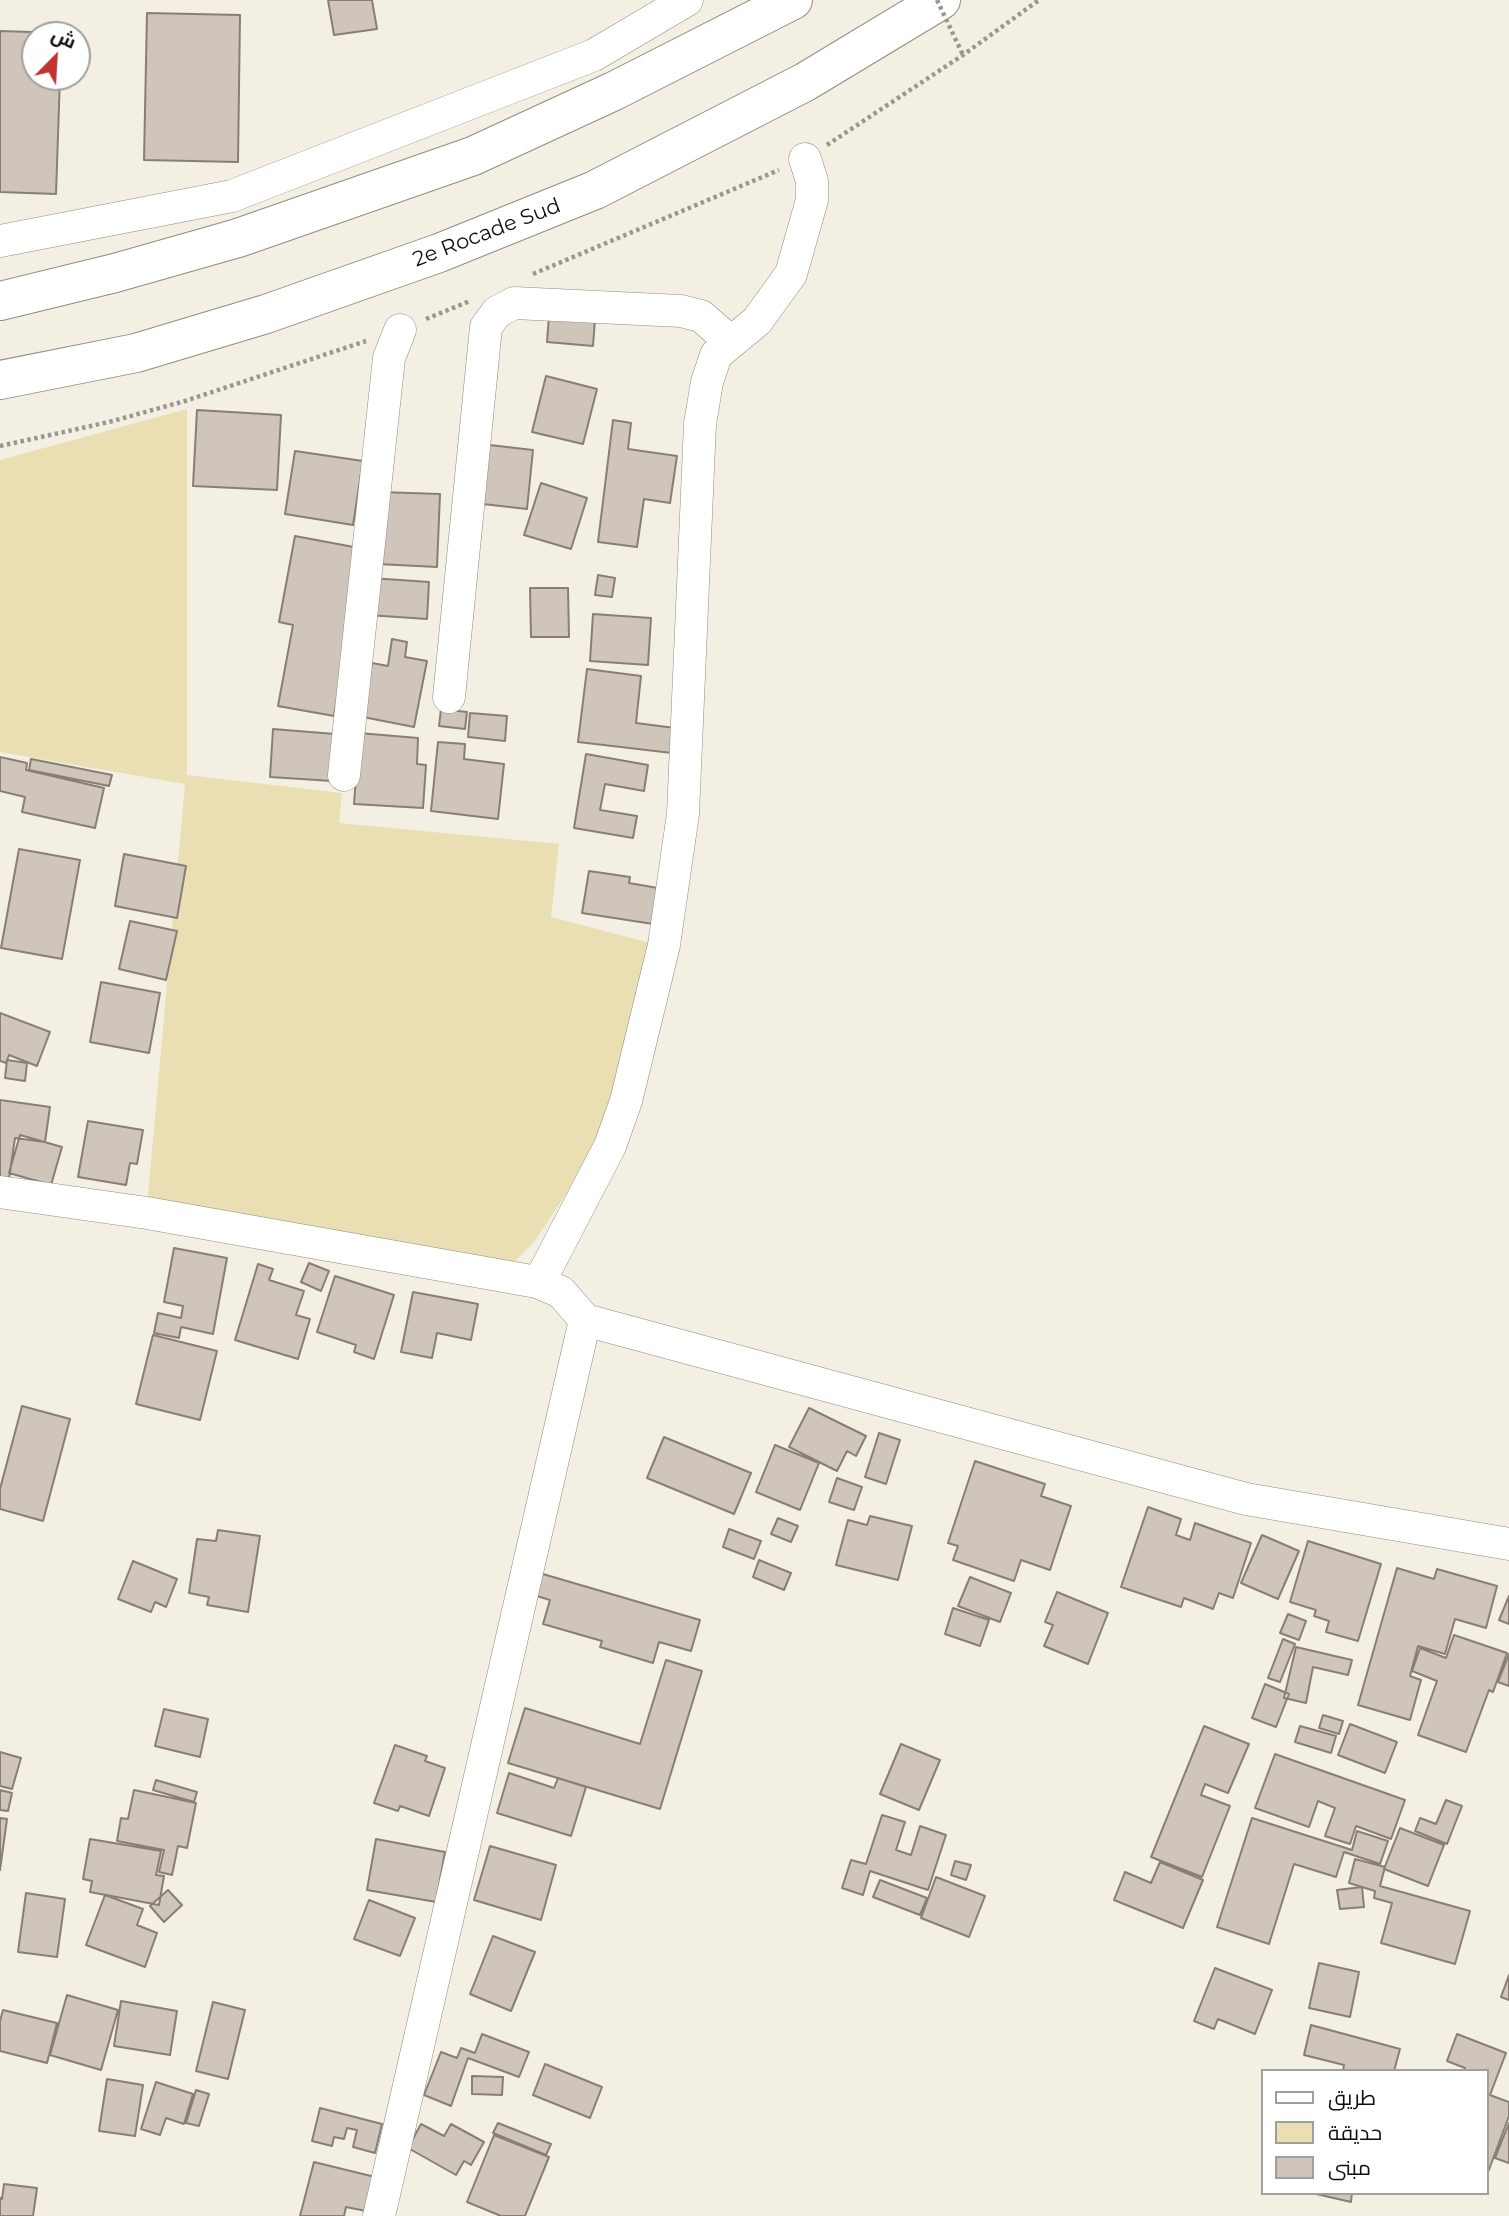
<!DOCTYPE html>
<meta charset="utf-8">
<style>
body{margin:0}
#map{position:relative;width:1509px;height:2216px;overflow:hidden;background:#f3f0e3;font-family:Montserrat,Cairo,sans-serif}
canvas{display:block}
.legend{position:absolute;left:1261px;top:2069px;width:228px;height:126px;box-sizing:border-box;background:#fff;border:2px solid #9f9f9d;margin:0;padding:9px 12px;list-style:none;font-size:21px;color:#100f0b}
.legend li{display:flex;align-items:center;gap:14px;height:35px}
.legend b{width:35px;border:2px solid #9f9f9d}
.north{position:absolute;left:21px;top:21px;width:70px;height:70px;box-sizing:border-box;background:#fff;border:2px solid #9f9f9d;border-radius:50%;rotate:24deg;font-size:19px;font-weight:700;line-height:28px;text-align:center;color:#100f0b}
.north::after{content:'';display:block;margin:auto;width:24px;height:32px;background:#c23430;clip-path:polygon(50% 0,100% 100%,50% 72%,0 100%)}
</style>
<div id="map">
<canvas width="1509" height="2216"></canvas>
<ul class="legend">
<li><b style="height:9px;background:#fff"></b>طريق</li>
<li><b style="height:19px;background:#e9dfb2"></b>حديقة</li>
<li><b style="height:19px;background:#cfc5bb"></b>مبنى</li>
</ul>
<div class="north">ش</div>
</div>
<script>
const context = document.querySelector('canvas').getContext('2d');
context.lineJoin = 'round';
function fillPath(path, color) { context.fillStyle = color; context.fill(path, 'evenodd'); }
const toPath = rows => new Path2D(rows.map(r => 'M' + r).join(''));
function trace(path, color, width, dash) { context.strokeStyle = color; context.lineWidth = width; context.lineCap = dash ? 'butt' : 'round'; context.setLineDash(dash || []); context.stroke(path); }
function label(font, color, halo, rows, align = 'center') {
  context.font = font + ' Montserrat,sans-serif'; context.lineWidth = 6; context.setLineDash([]); context.textBaseline = 'middle'; context.strokeStyle = halo; context.fillStyle = color; for (const [text, x, y, turn = 0] of rows) {
    context.save(); context.translate(x, y); context.rotate((+turn || 0) * Math.PI / 180); context.textAlign = isNaN(turn) ? turn : align; if (halo) context.strokeText(text, 0, 0); context.fillText(text, 0, 0); context.restore();
  }
}
const green = toPath([
 [187,409,187,775,342,793,339,823,559,844,551,917,654,944,621,1071,593,1154,534,1242,508,1268,147,1206,185,784,0,752,0,460]
]);
const building = toPath([
 [328,0,372,0,377,29,334,35,328,0],
 [147,13,240,15,238,162,144,160,147,13],
 [0,31,61,33,35,35,35,77,60,77,56,194,0,192,0,31],
 [549,315,595,319,593,346,547,342,549,315],
 [546,376,597,389,583,444,532,432,546,376],
 [197,410,281,415,277,490,193,486,197,410],
 [613,420,631,423,628,449,677,456,670,503,644,499,637,547,598,542,613,420],
 [481,444,533,450,527,509,474,503,481,444],
 [295,451,363,461,353,525,285,514,295,451],
 [541,483,587,498,571,549,524,535,541,483],
 [380,492,440,494,437,567,377,564,380,492],
 [295,536,359,548,349,634,334,716,278,706,293,625,279,622,295,536],
 [598,575,615,578,612,597,595,595,598,575],
 [371,578,429,582,427,619,368,615,371,578],
 [530,588,568,588,569,637,531,637,530,588],
 [593,614,651,618,648,665,590,661,593,614],
 [392,639,407,642,405,657,427,661,414,727,363,717,372,663,388,666,392,639],
 [587,669,641,676,636,723,675,728,672,753,578,742,587,669],
 [441,709,467,712,465,729,439,726,441,709],
 [470,713,507,716,505,741,468,737,470,713],
 [273,729,335,734,332,781,270,777,273,729],
 [359,733,418,738,417,764,426,765,423,808,354,804,359,733],
 [438,742,465,744,464,759,504,764,498,819,431,811,438,742],
 [586,754,648,765,644,791,605,784,600,810,637,816,633,838,574,828,586,754],
 [0,757,27,763,26,770,104,788,95,828,22,812,25,797,0,791,0,757],
 [31,759,112,775,109,786,29,770,31,759],
 [19,849,80,860,62,959,1,948,19,849],
 [124,854,186,866,177,918,115,906,124,854],
 [589,871,630,877,629,883,658,888,653,924,582,913,589,871],
 [130,921,177,931,166,980,119,969,130,921],
 [101,982,160,993,149,1053,90,1042,101,982],
 [0,1013,50,1032,37,1066,9,1055,6,1063,0,1061,0,1013],
 [7,1060,27,1063,25,1081,5,1078,7,1060],
 [0,1100,50,1107,45,1142,15,1138,9,1179,0,1178,0,1100],
 [88,1121,143,1130,137,1164,130,1163,126,1185,78,1177,88,1121],
 [20,1135,62,1147,51,1185,9,1173,20,1135],
 [174,1248,227,1258,213,1334,181,1327,179,1338,154,1333,158,1313,181,1318,183,1306,164,1302,174,1248],
 [309,1263,329,1271,321,1291,301,1282,309,1263],
 [258,1264,273,1269,269,1280,304,1291,296,1315,310,1319,298,1359,235,1340,258,1264],
 [335,1276,394,1295,374,1359,354,1352,356,1345,317,1332,335,1276],
 [413,1292,478,1304,471,1340,437,1333,432,1358,401,1352,413,1292],
 [153,1335,217,1351,200,1420,136,1404,153,1335],
 [22,1406,70,1419,43,1521,0,1509,0,1489,22,1406],
 [809,1408,866,1436,856,1456,847,1451,837,1471,789,1447,809,1408],
 [879,1433,900,1440,886,1484,865,1477,879,1433],
 [664,1437,751,1473,734,1514,647,1478,664,1437],
 [775,1445,819,1463,800,1510,756,1492,775,1445],
 [975,1461,1045,1484,1041,1496,1071,1506,1050,1570,1021,1560,1014,1581,953,1560,958,1546,948,1543,975,1461],
 [837,1478,862,1487,854,1510,829,1502,837,1478],
 [1148,1507,1181,1519,1176,1535,1190,1540,1195,1523,1251,1543,1233,1598,1219,1593,1213,1609,1184,1598,1181,1607,1121,1587,1148,1507],
 [870,1516,912,1526,898,1580,836,1565,848,1520,867,1525,870,1516],
 [778,1518,798,1526,791,1542,771,1534,778,1518],
 [729,1529,761,1541,754,1559,723,1547,729,1529],
 [218,1530,260,1536,248,1612,207,1605,209,1597,189,1593,197,1539,216,1541,218,1530],
 [1262,1535,1299,1551,1278,1599,1241,1583,1262,1535],
 [1308,1541,1381,1564,1358,1641,1326,1632,1329,1621,1314,1616,1316,1610,1290,1602,1308,1541],
 [759,1560,791,1573,784,1590,753,1577,759,1560],
 [133,1561,177,1579,166,1607,155,1602,151,1612,118,1599,133,1561],
 [1397,1568,1434,1579,1437,1569,1497,1586,1486,1628,1455,1619,1445,1654,1418,1646,1410,1676,1421,1680,1410,1720,1358,1705,1397,1568],
 [536,1572,700,1620,691,1651,659,1642,653,1663,600,1647,602,1641,543,1624,550,1600,530,1594,536,1572],
 [970,1577,1011,1593,1000,1622,958,1606,970,1577],
 [1057,1592,1108,1613,1088,1664,1044,1646,1053,1625,1045,1622,1057,1592],
 [1509,1596,1509,1624,1499,1620,1509,1596],
 [953,1608,989,1620,980,1646,945,1634,953,1608],
 [1288,1614,1306,1621,1299,1640,1280,1633,1288,1614],
 [1454,1635,1507,1653,1493,1692,1489,1690,1466,1752,1418,1735,1437,1681,1412,1671,1420,1648,1446,1658,1454,1635],
 [1283,1639,1295,1644,1280,1682,1268,1678,1283,1639],
 [1296,1647,1352,1660,1348,1675,1313,1667,1306,1703,1284,1698,1296,1647],
 [1509,1654,1509,1686,1498,1682,1509,1654],
 [666,1660,702,1671,660,1809,508,1763,525,1708,640,1744,666,1660],
 [1265,1684,1289,1694,1276,1727,1252,1718,1265,1684],
 [164,1709,208,1719,200,1757,155,1746,164,1709],
 [1323,1715,1343,1721,1339,1734,1319,1728,1323,1715],
 [1350,1724,1397,1742,1385,1773,1338,1755,1350,1724],
 [1204,1726,1249,1744,1228,1793,1205,1784,1201,1795,1230,1806,1202,1877,1151,1857,1204,1726],
 [1300,1726,1336,1736,1331,1753,1295,1742,1300,1726],
 [901,1744,940,1760,919,1810,880,1794,901,1744],
 [395,1745,427,1756,425,1761,445,1768,429,1816,400,1806,398,1811,374,1803,395,1745],
 [0,1752,21,1758,12,1789,0,1786,0,1752],
 [1275,1754,1405,1800,1391,1839,1356,1826,1350,1844,1325,1836,1335,1808,1318,1801,1309,1827,1255,1808,1275,1754],
 [509,1773,554,1788,558,1778,586,1787,571,1836,497,1813,509,1773],
 [156,1780,197,1792,194,1802,153,1790,156,1780],
 [0,1790,12,1793,8,1811,0,1810,0,1790],
 [134,1790,196,1803,187,1848,178,1846,172,1875,159,1872,164,1850,117,1841,121,1818,128,1819,134,1790],
 [1446,1800,1462,1806,1447,1844,1415,1831,1420,1818,1436,1824,1446,1800],
 [882,1815,905,1822,896,1850,911,1855,920,1826,946,1835,928,1890,870,1871,863,1895,842,1888,851,1860,866,1864,882,1815],
 [0,1818,7,1819,0,1870,0,1818],
 [1252,1818,1352,1850,1357,1831,1388,1841,1380,1864,1344,1852,1336,1877,1294,1864,1269,1944,1217,1927,1252,1818],
 [1400,1828,1444,1845,1428,1886,1384,1869,1400,1828],
 [90,1839,161,1851,156,1875,164,1876,159,1905,90,1892,92,1881,83,1879,90,1839],
 [376,1839,445,1852,436,1902,367,1890,376,1839],
 [490,1846,556,1865,541,1920,474,1900,490,1846],
 [1355,1859,1385,1867,1380,1886,1470,1911,1455,1964,1381,1943,1392,1903,1374,1898,1375,1891,1349,1883,1355,1859],
 [955,1861,971,1865,966,1880,951,1875,955,1861],
 [1160,1862,1203,1880,1183,1928,1114,1900,1125,1872,1151,1883,1160,1862],
 [936,1877,985,1896,969,1937,921,1918,936,1877],
 [880,1880,927,1898,920,1915,873,1897,880,1880],
 [1362,1887,1364,1907,1340,1909,1337,1890,1362,1887],
 [168,1890,182,1905,164,1922,150,1906,168,1890],
 [26,1893,65,1899,57,1957,18,1952,26,1893],
 [105,1895,143,1909,137,1925,157,1933,145,1967,86,1945,105,1895],
 [369,1900,415,1918,400,1956,354,1939,369,1900],
 [493,1936,535,1952,511,2011,470,1994,493,1936],
 [1319,1963,1359,1972,1350,2017,1309,2008,1319,1963],
 [1215,1968,1272,1990,1255,2034,1218,2019,1214,2029,1194,2021,1215,1968],
 [1509,1975,1509,2000,1501,1997,1509,1975],
 [67,1995,118,2010,101,2070,50,2055,67,1995],
 [121,2001,177,2011,170,2055,114,2046,121,2001],
 [213,2002,245,2010,228,2079,196,2071,213,2002],
 [3,2010,57,2023,47,2063,0,2051,0,2021,3,2010],
 [1311,2025,1400,2049,1394,2071,1343,2071,1344,2065,1304,2055,1311,2025],
 [482,2034,529,2052,519,2077,468,2058,451,2106,424,2095,441,2052,457,2058,461,2048,475,2053,482,2034],
 [1457,2034,1506,2053,1490,2095,1509,2102,1509,2116,1487,2175,1486,2071,1464,2071,1465,2068,1447,2061,1457,2034],
 [545,2064,602,2087,590,2118,533,2095,545,2064],
 [472,2076,503,2077,502,2095,472,2094,472,2076],
 [107,2079,143,2085,135,2136,99,2131,107,2079],
 [156,2082,193,2094,184,2124,166,2118,160,2135,141,2129,156,2082],
 [196,2090,209,2094,199,2126,186,2123,196,2090],
 [320,2108,382,2124,375,2153,353,2147,357,2130,347,2128,344,2139,334,2137,332,2146,312,2141,320,2108],
 [498,2123,551,2144,546,2155,493,2133,498,2123],
 [1509,2123,1509,2163,1495,2158,1509,2123],
 [421,2124,444,2136,451,2124,484,2142,471,2165,464,2161,456,2175,408,2148,421,2124],
 [494,2135,549,2157,525,2216,501,2216,467,2202,494,2135],
 [314,2162,375,2177,366,2211,346,2207,344,2216,300,2216,314,2162],
 [4,2184,37,2188,33,2216,0,2216,0,2198,2,2199,4,2184],
 [1312,2193,1352,2193,1351,2202,1312,2193]
]);
const path = toPath([
 [827,145,963,55,1039,0],
 [533,274,779,170],
 [426,319,470,301],
 [0,446,109,422,185,401,366,341]
]);
const minor = toPath([
 [0,241,232,196,594,55,687,0],
 [449,697,486,327,497,312,514,303,681,311,701,316,731,342],
 [344,775,389,358,400,330],
 [0,1192,147,1213,537,1282,544,1273,610,1146,626,1101,664,945,683,814,700,424,707,382,716,355,757,321,791,274,812,200,812,181,805,159],
 [585,1320,1246,1499,1509,1544],
 [379,2216,585,1320,561,1292,537,1282]
]);
const highway = toPath([
 [0,301,115,273,238,238,473,156,614,91,793,0],
 [0,380,136,353,266,314,439,253,595,190,805,82,941,0]
]);
const pathBridge = toPath([
 [937,0,963,55]
]);
const streetNames = [
 ["2e Rocade Sud",487,233,-21]
];
fillPath(green, '#e9dfb2');
fillPath(building, '#cfc5bb');
trace(building, '#887e75', 2);
trace(minor, '#8f8c80', 33);
trace(highway, '#8f8c80', 40);
trace(path, '#9a988e', 4.5, [3.5, 3.5]);
trace(minor, '#fff', 32);
trace(highway, '#fff', 38);
trace(pathBridge, '#9a988e', 4.5, [3.5, 3.5]);
label('21px', '#100f0b', '#fff', streetNames);
</script>
